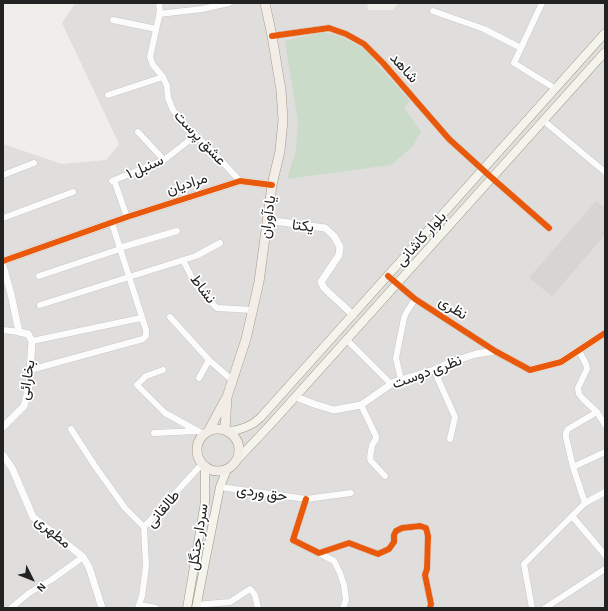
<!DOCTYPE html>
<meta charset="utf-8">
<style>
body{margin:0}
#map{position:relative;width:608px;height:611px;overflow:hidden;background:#f0eeeb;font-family:"Alegreya Sans",sans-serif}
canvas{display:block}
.frame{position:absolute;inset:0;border:4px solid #222;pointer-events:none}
.north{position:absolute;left:12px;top:559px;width:40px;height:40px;-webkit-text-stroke:3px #fff;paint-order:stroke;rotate:132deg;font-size:11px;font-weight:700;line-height:16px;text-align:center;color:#222}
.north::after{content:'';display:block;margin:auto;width:14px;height:18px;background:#222;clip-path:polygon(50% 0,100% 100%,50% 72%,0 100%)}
</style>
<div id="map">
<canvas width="608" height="611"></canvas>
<div class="frame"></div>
<div class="north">N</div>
</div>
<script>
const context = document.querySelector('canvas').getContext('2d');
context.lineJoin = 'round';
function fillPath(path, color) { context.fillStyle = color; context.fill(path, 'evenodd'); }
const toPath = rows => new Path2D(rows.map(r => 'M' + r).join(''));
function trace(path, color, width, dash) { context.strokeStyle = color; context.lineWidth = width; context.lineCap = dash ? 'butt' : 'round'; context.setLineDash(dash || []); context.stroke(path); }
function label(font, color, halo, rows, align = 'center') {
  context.font = font + ' "Alegreya Sans",Vazirmatn,sans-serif'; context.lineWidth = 3.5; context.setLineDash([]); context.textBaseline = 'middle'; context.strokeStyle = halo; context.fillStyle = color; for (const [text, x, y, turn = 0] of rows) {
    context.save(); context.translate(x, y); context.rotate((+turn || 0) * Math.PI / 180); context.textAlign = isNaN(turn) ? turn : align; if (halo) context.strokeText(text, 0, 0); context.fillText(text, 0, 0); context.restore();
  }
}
const residential = toPath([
 [75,3,367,3,368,10,393,10,398,3,605,3,605,608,3,608,3,144,62,164,106,160,119,144,62,23]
]);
const cemetery = toPath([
 [321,32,338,35,364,49,410,101,404,107,421,132,412,147,391,165,287,179,296,150,298,123,285,41]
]);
const building = toPath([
 [596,201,605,208,605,235,552,296,529,278]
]);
const minor = toPath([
 [159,3,160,12,150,57,153,65,163,77,167,86,168,98,173,110,182,122,216,155,240,181],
 [542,3,514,63,556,89],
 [433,11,484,29,521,48],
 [159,14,202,9,229,3],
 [113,20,156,29],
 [272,36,329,28,346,34,364,44,383,63,449,139,492,178,549,228],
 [108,95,163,77],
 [544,121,605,172],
 [138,132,164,160],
 [3,175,34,163],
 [114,180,127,217],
 [112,181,164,160,196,135],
 [3,218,73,192],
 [119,248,177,231],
 [183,260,194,282,203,294,217,308,252,310],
 [39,276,120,249],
 [388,276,415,299,495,351],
 [40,305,196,256,220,243],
 [170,317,209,360,232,380],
 [3,330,19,332],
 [347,340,391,384],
 [32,341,141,318],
 [579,351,586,364,587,369,578,388,579,394,583,399,597,412,605,425],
 [30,370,143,339,146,336,146,330,112,223],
 [163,370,146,376,137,385,165,413,203,434],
 [434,370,455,417,450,439],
 [199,378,209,360],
 [401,380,396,358,404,318,406,313,415,299],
 [361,405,376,436,376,439,372,445,370,458,371,461,385,476],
 [71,429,95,466,125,508,144,527],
 [154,433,197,431],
 [573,467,605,452],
 [220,487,306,499,351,493],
 [306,499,293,540,319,553,349,543,378,554,389,549,394,542,394,535,396,531,402,528,420,526,426,528,428,536,427,569,425,575,431,604,430,608],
 [585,503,573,467,566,437,566,433,568,429,597,412],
 [572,516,605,555],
 [319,553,334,561,340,573,344,585,346,600,343,608],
 [139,605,156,608],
 [196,605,230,602,250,589,252,591,255,595,258,608],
 [11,608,29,593,51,580,83,557],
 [138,608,142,596,146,566,144,527,202,464],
 [532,608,524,564,585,503,605,492],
 [545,608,605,569]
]);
const tertiary = toPath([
 [267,220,325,228,334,236,340,247,339,255,321,282,324,288,353,315],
 [3,261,127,217,240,181,272,185],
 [3,266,11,294,19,332,28,334,32,341,29,387,24,406,3,427],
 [296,397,314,404,334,410,361,405,394,382,434,370,451,362,476,354,495,351,530,370,561,362,605,333],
 [3,455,12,468,33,517,83,557,89,567,102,608]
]);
const secondary = toPath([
 [228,431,237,430,246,427,254,423,261,417,605,33],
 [237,460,270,425,605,52],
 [187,608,205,502,205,466],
 [196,608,220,487,227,469]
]);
const primary = toPath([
 '197 450a21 21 0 1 1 42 0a21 21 0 1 1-42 0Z',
 [209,430,225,400],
 [225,430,227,397,246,339,259,282,272,185,280,151,283,120,281,90,272,36,265,3]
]);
const cycleway = toPath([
 [272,36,329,28,346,34,364,44,383,63,449,139,492,178,549,228],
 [3,261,127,217,240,181,272,185],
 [388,276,415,299,495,351,530,370,561,362,605,333],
 [306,499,293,540,319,553,349,543,378,554,389,549,394,542,394,535,396,531,402,528,420,526,426,528,428,536,427,569,425,575,431,604,430,608]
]);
const streetNames = [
 ["شاهد",404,68,48],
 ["عشق پرست",200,138,47],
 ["سنبل ۱",145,167,-24],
 ["مرادیان",187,184,-18],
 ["یادآوران",268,217,-82],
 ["یکتا",303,226,7],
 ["بلوار کاشانی",421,239,-48],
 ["نشاط",203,289,53],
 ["نظری",453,308,33],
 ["نظری دوست",427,372,-20],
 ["بخارائی",27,380,-81],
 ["حق وردی",262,493,8],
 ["طالقانی",163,509,-50],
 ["مطهری",53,532,40],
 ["سردار جنگل",198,537,-81]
];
fillPath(residential, '#dfdedc');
fillPath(cemetery, '#cadbca');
fillPath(building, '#d7d4d2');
trace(minor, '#c9c8c7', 7);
trace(tertiary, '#c9c8c7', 8);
trace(secondary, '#999a82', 9);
trace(primary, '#a79c86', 10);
trace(minor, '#fdfcfc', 6);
trace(tertiary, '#fdfcfc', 7);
trace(secondary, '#f4f4ed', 8);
trace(primary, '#f3ede7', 9);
trace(cycleway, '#e8590c', 6);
label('15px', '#222', '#fff', streetNames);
</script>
